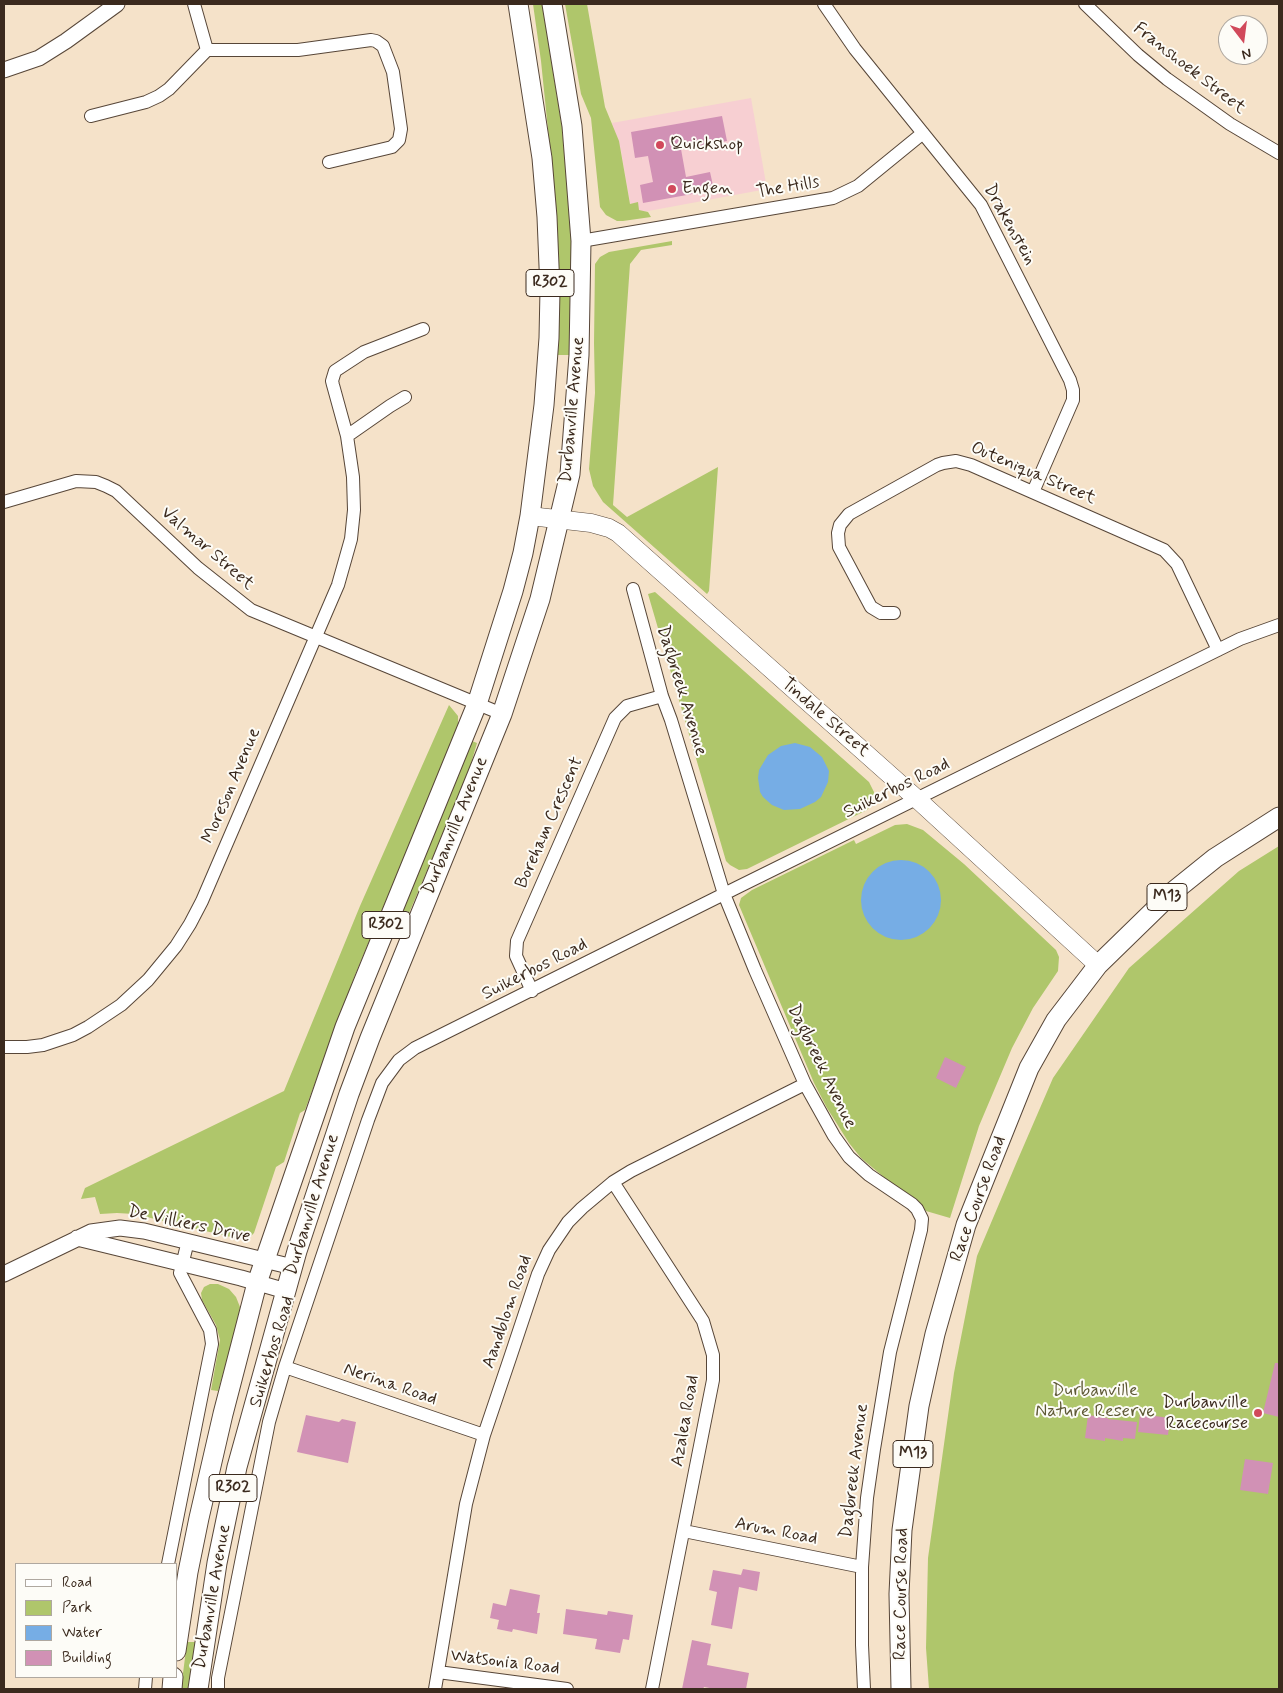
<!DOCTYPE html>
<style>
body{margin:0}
#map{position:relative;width:1283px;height:1693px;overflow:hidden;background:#f5e2c9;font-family:Mynerve,sans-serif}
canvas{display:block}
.frame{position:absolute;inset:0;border:5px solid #3b2a1e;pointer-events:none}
.legend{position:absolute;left:15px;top:1563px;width:162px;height:115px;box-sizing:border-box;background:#fdfcf7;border:1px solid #afa8a0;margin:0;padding:6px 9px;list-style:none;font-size:15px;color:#3b2a1e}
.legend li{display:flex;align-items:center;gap:10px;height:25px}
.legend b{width:25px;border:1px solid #afa8a0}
.north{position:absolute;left:1218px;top:15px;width:50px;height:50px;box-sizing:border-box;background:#fdfcf7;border:1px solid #afa8a0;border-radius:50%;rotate:165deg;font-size:14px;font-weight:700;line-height:20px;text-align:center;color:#3b2a1e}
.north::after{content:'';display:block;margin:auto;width:18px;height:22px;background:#d1495b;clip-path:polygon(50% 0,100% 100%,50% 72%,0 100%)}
</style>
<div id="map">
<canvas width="1283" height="1693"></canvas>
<div class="frame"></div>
<ul class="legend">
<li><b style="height:6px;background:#fff"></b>Road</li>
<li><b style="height:14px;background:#afc66b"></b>Park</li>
<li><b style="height:14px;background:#76ade5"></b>Water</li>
<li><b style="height:14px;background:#d191b5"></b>Building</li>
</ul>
<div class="north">N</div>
</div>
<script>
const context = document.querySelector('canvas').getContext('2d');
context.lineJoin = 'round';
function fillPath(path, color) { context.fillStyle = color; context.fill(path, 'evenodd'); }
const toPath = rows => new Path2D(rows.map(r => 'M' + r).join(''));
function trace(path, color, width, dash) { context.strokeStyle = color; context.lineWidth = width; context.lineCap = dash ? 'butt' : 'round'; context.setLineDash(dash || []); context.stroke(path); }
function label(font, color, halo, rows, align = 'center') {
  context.font = font + ' Mynerve,sans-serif'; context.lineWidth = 4; context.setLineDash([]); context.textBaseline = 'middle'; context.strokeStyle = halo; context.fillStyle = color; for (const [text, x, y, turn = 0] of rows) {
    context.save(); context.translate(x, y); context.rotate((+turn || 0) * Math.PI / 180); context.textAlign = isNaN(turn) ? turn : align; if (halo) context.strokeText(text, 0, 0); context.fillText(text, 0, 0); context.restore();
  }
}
const built = toPath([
 [751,98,767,189,643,212,639,210,637,203,630,204,621,151,612,123]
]);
const green = toPath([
 [533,4,542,4,562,128,571,227,572,290,570,355,557,355,559,300,556,208,541,61],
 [565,4,587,4,605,107,619,141,630,204,638,202,639,210,648,212,651,217,623,221,617,221,606,215,600,207,591,118,581,94],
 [672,241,672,245,641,250,630,264,613,505,627,517,718,467,709,591,707,594,603,502,593,486,589,469,595,393,594,343,595,264,600,257,609,252],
 [655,592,869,782,874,792,873,802,871,806,867,810,747,869,739,870,730,865,726,861,648,594],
 [449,705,458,716,458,727,355,975,305,1110,300,1113,284,1162,276,1167,254,1233,248,1239,239,1239,134,1214,117,1213,100,1214,95,1197,81,1199,85,1188,284,1091,360,906],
 [472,741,477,743,468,774,401,932,394,929],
 [907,824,923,830,964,864,1056,950,1059,957,1058,971,1033,1008,1012,1048,979,1126,950,1218,926,1211,912,1196,891,1183,861,1158,849,1143,827,1108,814,1083,739,905,741,898,752,890,854,840,856,844,895,825],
 [1279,846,1279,1689,929,1689,926,1648,928,1558,954,1373,977,1256,1018,1159,1053,1078,1129,968,1239,871],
 [210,1284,218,1284,229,1289,236,1297,240,1307,238,1322,218,1391,211,1390,220,1340,216,1325,202,1300,201,1293,204,1287],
 [187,1642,195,1642,189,1689,181,1689]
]);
const water = toPath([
 [795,743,810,747,822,757,829,771,828,782,821,797,815,802,800,809,784,810,772,805,763,797,760,792,758,778,759,770,768,755,781,746],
 '861 900a40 40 0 1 1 80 0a40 40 0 1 1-80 0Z'
]);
const building = toPath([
 [722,116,727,141,681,149,686,177,710,172,714,190,643,203,640,185,653,182,648,156,635,158,631,132],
 [945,1057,966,1067,956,1088,936,1078],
 [1275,1363,1279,1363,1279,1417,1263,1413],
 [1140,1414,1170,1418,1168,1435,1138,1432],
 [306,1415,339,1422,342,1419,356,1422,348,1463,297,1452],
 [1088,1415,1108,1418,1108,1419,1137,1422,1135,1439,1123,1438,1123,1441,1105,1438,1105,1441,1085,1438],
 [1245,1459,1273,1463,1268,1494,1240,1490],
 [743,1569,760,1572,757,1591,739,1587,732,1629,711,1625,717,1592,709,1590,713,1570,741,1575],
 [510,1589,540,1595,537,1613,540,1613,537,1634,513,1629,512,1632,497,1629,499,1620,490,1618,493,1603,506,1606],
 [566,1609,607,1615,608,1611,633,1615,629,1640,623,1639,620,1653,595,1649,597,1639,563,1634],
 [692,1640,711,1644,707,1665,749,1673,746,1689,715,1689,704,1687,703,1689,682,1689]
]);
const minor = toPath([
 [194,4,207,50,298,50,371,40,376,41,383,46,393,72,401,129,399,140,392,147,388,148,329,162],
 [824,4,855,49,981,205,1070,380,1073,390,1073,400,1033,492],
 [1085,4,1138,55,1167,79,1230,124,1279,153],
 [91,116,146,102,159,96,169,89,207,50],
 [581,241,833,198,858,186,923,133],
 [347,436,333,385,332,381,335,371,364,352,423,329],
 [4,502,76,481,96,482,106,486,116,491,198,568,251,610,502,714],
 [633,589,662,696,671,720,724,894,755,970,805,1084,834,1136,849,1157,869,1175,912,1204,917,1209,922,1219,921,1230,890,1352,874,1449,867,1498,862,1567,862,1645,864,1689],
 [894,613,881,613,871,607,839,547,838,533,840,525,849,514,937,465,943,463,956,461,971,465,1164,550,1177,564,1218,650],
 [532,991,516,956,517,941,615,718,627,706,662,696],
 [4,1047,27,1047,43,1045,73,1035,88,1027,121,1005,148,980,176,946,190,924,202,901,338,585,351,539,354,510,353,477,347,436,390,406,405,397],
 [613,1182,703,1321,713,1355,713,1380,652,1689],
 [285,1367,484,1435],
 [684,1531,862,1567],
 [168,1564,212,1344,210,1330,180,1273,188,1241],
 [438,1672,567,1689],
 [145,1689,146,1677],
 [218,1689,218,1678,269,1422,285,1367,368,1120,382,1083,399,1060,415,1048,736,888,1240,639,1279,625],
 [435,1689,466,1504,484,1435,511,1355,538,1274,549,1250,568,1222,582,1208,613,1182,631,1171,805,1084]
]);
const tertiary = toPath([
 [4,70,39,58,66,41,117,4],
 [77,1238,241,1278,286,1291],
 [4,1274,91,1232,120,1228,144,1231,293,1267]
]);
const secondary = toPath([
 [530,516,591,523,609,528,618,533,917,799,1098,965]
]);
const primary = toPath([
 [176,1651,188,1572,199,1518,223,1414,257,1283,345,1027,477,704,513,591,523,553,530,516,544,405,549,338,550,290,547,217,542,158,518,4],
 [172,1689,173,1677],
 [198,1689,217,1563,237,1467,297,1251,349,1094,370,1038,502,714,540,599,570,474,579,355,581,241,572,126,552,4],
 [901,1689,899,1594,902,1530,919,1406,935,1334,966,1225,1029,1068,1056,1020,1098,965,1174,891,1215,858,1279,817]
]);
const markers = [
 [660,145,5,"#d1495b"],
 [672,189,5,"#d1495b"],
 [1258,1413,5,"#d1495b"]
];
const shields = [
 [550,283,48],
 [1167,897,40],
 [386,925,48],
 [913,1454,40],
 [233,1488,48]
];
const shieldNames = [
 ["R302",550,283],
 ["M13",1167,897],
 ["R302",386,925],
 ["M13",913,1454],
 ["R302",233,1488]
];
const streetNames = [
 ["Franshoek Street",1189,69,38],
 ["The Hills",788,188,-10],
 ["Drakenstein",1009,225,61],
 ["Durbanville Avenue",573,410,-85],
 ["Outeniqua Street",1033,474,23],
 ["Valmar Street",207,549,41],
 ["Dagbreek Avenue",681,691,73],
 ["Tindale Street",825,718,41],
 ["Moreson Avenue",232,786,-67],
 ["Suikerbos Road",897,789,-26],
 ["Boreham Crescent",550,823,-66],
 ["Durbanville Avenue",456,826,-68],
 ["Suikerbos Road",535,970,-27],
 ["Dagbreek Avenue",821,1067,64],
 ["Race Course Road",979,1199,-70],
 ["Durbanville Avenue",313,1205,-73],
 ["De Villiers Drive",189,1225,12],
 ["Aandblom Road",508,1312,-71],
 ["Suikerbos Road",273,1352,-73],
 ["Nerina Road",390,1385,19],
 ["Azalea Road",686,1421,-80],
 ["Dagbreek Avenue",855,1471,-83],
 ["Arum Road",776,1532,11],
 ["Race Course Road",902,1594,-89],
 ["Durbanville Avenue",213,1597,-80],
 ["Watsonia Road",505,1663,7]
];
const poiNames = [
 ["Quickshop",670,145],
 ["Engen",682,189],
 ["Durbanville",1248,1403,"right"],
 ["Racecourse",1248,1424,"right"]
];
const parkNames = [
 ["Durbanville",1095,1391],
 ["Nature Reserve",1095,1412]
];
fillPath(built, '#f7cfd2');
fillPath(green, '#afc66b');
fillPath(water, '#76ade5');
fillPath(building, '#d191b5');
trace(minor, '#574638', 14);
trace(tertiary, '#574638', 17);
trace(secondary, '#574638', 19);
trace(primary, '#574638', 21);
trace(minor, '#fff', 12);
trace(tertiary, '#fff', 15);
trace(secondary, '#fff', 18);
trace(primary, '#fff', 19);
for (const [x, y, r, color] of markers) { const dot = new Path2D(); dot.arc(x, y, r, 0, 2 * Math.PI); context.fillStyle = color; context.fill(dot); trace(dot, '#fdfcf7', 2); }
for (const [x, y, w] of shields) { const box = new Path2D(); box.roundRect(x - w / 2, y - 13.5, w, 27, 4); context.fillStyle = '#fdfcf7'; context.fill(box); trace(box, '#3b2a1e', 1); }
label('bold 16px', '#3b2a1e', null, shieldNames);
label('18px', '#3b2a1e', '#fdfcf7', streetNames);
label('18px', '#3b2a1e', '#fdfcf7', poiNames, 'left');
label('18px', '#5e5935', '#fdfcf7', parkNames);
</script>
